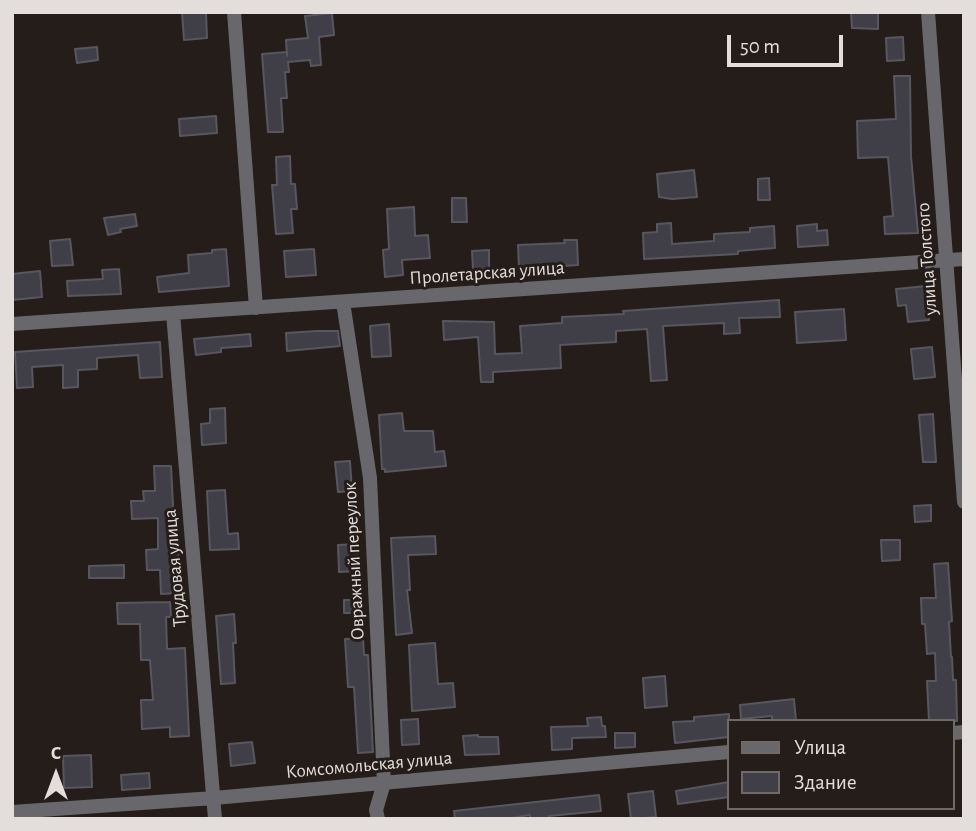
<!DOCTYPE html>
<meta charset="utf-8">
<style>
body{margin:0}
#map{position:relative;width:976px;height:831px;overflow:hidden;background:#241d19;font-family:"Alegreya Sans",sans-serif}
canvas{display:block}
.frame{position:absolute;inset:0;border:14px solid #e3dddb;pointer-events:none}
.legend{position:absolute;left:727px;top:719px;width:228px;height:91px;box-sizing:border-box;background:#241d19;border:2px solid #706a67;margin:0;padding:9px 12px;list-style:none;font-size:21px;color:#e3dddb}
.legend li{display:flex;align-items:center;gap:14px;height:35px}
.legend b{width:35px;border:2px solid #706a67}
.north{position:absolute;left:21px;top:740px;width:70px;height:70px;-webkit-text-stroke:5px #241d19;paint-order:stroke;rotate:0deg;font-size:19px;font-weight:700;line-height:28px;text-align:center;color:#e3dddb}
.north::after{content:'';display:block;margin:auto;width:24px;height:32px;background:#e3dddb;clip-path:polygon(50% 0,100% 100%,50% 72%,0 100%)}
.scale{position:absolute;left:727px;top:35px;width:116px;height:32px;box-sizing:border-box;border:4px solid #e3dddb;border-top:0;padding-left:9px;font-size:21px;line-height:24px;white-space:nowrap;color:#e3dddb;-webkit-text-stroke:5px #241d19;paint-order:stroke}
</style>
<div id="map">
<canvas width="976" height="831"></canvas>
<div class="frame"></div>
<ul class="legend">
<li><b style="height:9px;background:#68686c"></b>Улица</li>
<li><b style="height:19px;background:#403e46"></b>Здание</li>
</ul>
<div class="north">С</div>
<div class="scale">50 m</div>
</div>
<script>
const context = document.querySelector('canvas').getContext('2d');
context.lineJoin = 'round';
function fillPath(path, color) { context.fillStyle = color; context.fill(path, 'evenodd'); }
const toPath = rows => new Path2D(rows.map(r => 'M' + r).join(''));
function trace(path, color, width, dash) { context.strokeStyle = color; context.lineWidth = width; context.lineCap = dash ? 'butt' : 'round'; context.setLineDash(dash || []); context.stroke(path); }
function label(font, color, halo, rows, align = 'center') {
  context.font = font + ' "Alegreya Sans",sans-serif'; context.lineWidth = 6; context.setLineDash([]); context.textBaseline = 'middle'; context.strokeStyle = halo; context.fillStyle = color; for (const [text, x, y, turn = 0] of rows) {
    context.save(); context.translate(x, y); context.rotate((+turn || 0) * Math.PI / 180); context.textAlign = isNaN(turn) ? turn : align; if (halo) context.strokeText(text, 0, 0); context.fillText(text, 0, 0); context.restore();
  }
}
const building = toPath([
 [182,12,206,12,207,38,184,40,182,12],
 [851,12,878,12,878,29,852,28,851,12],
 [332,13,334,35,319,37,321,65,311,66,310,60,288,62,289,72,285,72,287,98,281,98,283,132,268,132,262,54,287,52,287,56,286,40,308,38,305,16,332,13],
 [903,37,904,60,887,61,886,38,903,37],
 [97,47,98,60,77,63,75,49,97,47],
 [894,76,910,76,911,156,918,233,885,234,884,217,893,216,888,157,858,158,857,121,896,119,894,76],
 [216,116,217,133,180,136,179,119,216,116],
 [290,156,291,184,295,184,297,209,291,209,293,233,276,234,272,185,277,185,276,157,290,156],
 [694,170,697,197,672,199,659,197,657,174,694,170],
 [769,178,770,200,758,200,758,179,769,178],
 [452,198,466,198,467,222,452,222,452,198],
 [414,207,415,236,428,235,430,258,402,260,403,275,385,277,383,250,389,249,387,209,414,207],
 [135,214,137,226,120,229,121,232,108,235,104,218,135,214],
 [671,223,672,244,714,241,714,234,750,232,750,228,774,226,775,248,738,251,738,254,644,259,643,233,657,232,657,224,671,223],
 [817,224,817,231,827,230,828,245,798,247,797,226,817,224],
 [70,239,73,265,52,266,50,241,70,239],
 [564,240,577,240,578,265,519,269,518,245,565,243,564,240],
 [226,249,229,286,159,292,157,277,189,273,188,255,212,253,212,250,226,249],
 [314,249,316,275,286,277,284,251,314,249],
 [489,250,489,269,473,270,472,251,489,250],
 [119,269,121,294,68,296,67,281,103,279,102,270,119,269],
 [40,271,42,297,12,300,12,274,40,271],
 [926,286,929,320,908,322,906,305,898,306,896,289,926,286],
 [779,300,780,317,739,318,740,333,724,334,724,323,663,326,667,380,651,381,647,329,616,331,616,342,560,345,561,368,493,372,493,382,481,382,478,337,444,340,443,321,494,322,495,354,522,353,520,326,562,323,562,317,624,314,623,311,779,300],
 [844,309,846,340,797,343,795,312,844,309],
 [389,324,391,356,372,357,370,326,389,324],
 [317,331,338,331,340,346,287,351,286,333,317,331],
 [250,334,251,346,221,348,221,352,196,355,194,339,250,334],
 [160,342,162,377,140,378,138,355,97,358,97,369,78,370,78,387,63,388,63,365,32,367,33,387,17,388,15,352,160,342],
 [932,347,935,377,914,379,911,349,932,347],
 [225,408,226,443,202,445,201,424,210,423,210,409,225,408],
 [402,413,404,431,433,431,435,452,444,451,446,466,385,472,385,469,382,469,379,415,402,413],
 [933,414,936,462,923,462,919,415,933,414],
 [350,461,352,491,338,492,335,462,350,461],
 [154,466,171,466,174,524,176,524,176,549,179,549,179,593,161,594,160,570,147,570,146,550,158,549,158,518,132,519,131,501,144,501,143,491,155,491,154,466],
 [225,490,228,534,238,533,239,549,210,550,207,491,225,490],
 [931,505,931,521,915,522,914,506,931,505],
 [435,536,436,554,408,555,410,590,407,590,412,633,396,635,391,538,435,536],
 [881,540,900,540,900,560,882,561,881,540],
 [357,544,358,571,339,572,338,545,357,544],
 [948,563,952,621,949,622,951,657,952,657,953,680,956,680,957,721,929,721,927,681,936,681,935,653,927,654,925,624,922,624,921,598,936,598,934,564,948,563],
 [124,565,124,578,89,578,89,566,124,565],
 [344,600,360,600,360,613,344,613,344,600],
 [170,602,171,617,166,617,167,649,185,648,189,736,170,737,170,727,142,729,141,700,153,700,150,660,141,660,140,624,118,624,117,603,170,602],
 [234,614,236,643,233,643,235,683,221,684,216,616,234,614],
 [363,638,364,655,368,655,373,752,358,753,354,687,348,687,345,639,363,638],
 [435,643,438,684,453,683,455,707,412,711,409,645,435,643],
 [665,676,667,706,645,708,643,678,665,676],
 [794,699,796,721,772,721,772,716,741,719,740,705,794,699],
 [729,714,729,737,675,743,673,722,694,721,694,717,729,714],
 [601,717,602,726,605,726,606,737,572,738,572,749,552,750,551,727,588,726,587,718,601,717],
 [418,719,419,744,402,745,401,720,418,719],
 [615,733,635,733,635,747,615,748,615,733],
 [478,735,478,737,498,737,499,754,465,755,463,736,478,735],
 [252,742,255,763,231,766,229,744,252,742],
 [91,755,92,787,64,788,63,756,91,755],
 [149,773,150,788,122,790,121,775,149,773],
 [729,782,729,797,678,804,676,791,729,782],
 [653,791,656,817,631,819,628,794,653,791],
 [599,795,601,811,549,816,549,819,530,819,530,815,504,819,455,819,454,811,599,795]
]);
const minor = toPath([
 [234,12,256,308],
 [928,12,964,502],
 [343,302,370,478,384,783,376,810,378,819],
 [173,313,215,819],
 [12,324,964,259],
 [953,733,964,732],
 [12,812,214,798,729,752]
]);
const streetNames = [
 ["улица Толстого",927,259,-94],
 ["Пролетарская улица",487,273,-4],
 ["Овражный переулок",354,561,-93],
 ["Трудовая улица",175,568,-95],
 ["Комсомольская улица",369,765,-5]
];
fillPath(building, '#403e46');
trace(building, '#58565e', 2);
trace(minor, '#68686c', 14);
label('19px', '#e3dddb', '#241d19', streetNames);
</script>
